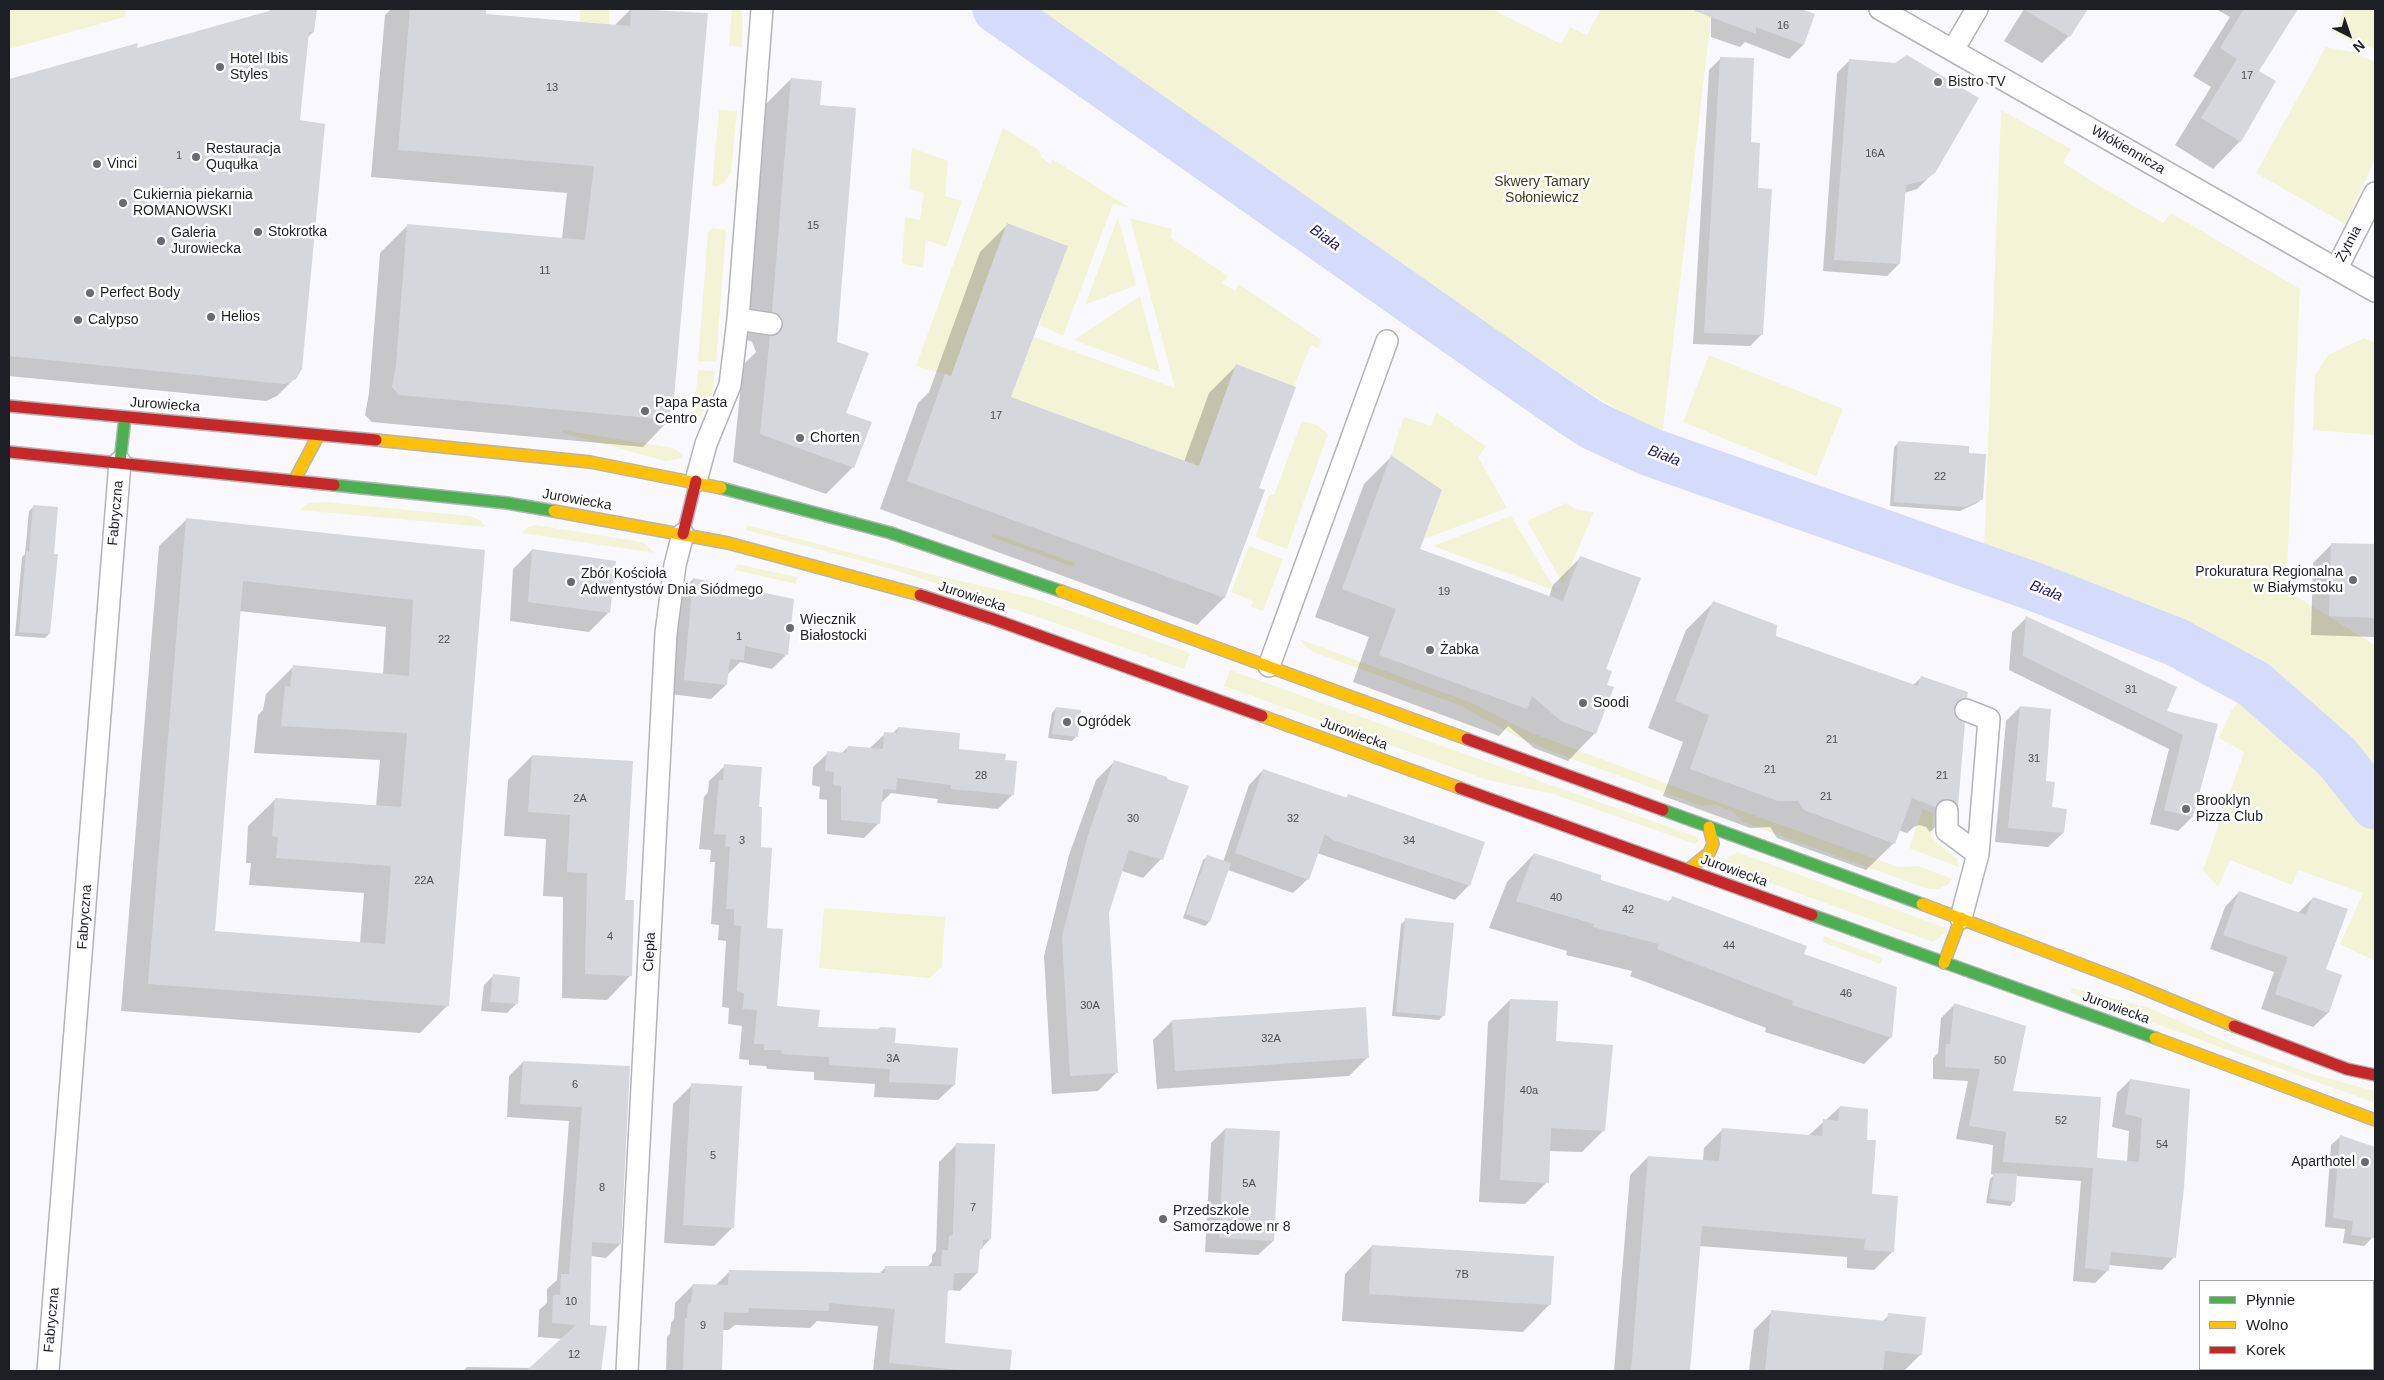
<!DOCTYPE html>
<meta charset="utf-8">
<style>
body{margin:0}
#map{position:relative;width:2384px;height:1380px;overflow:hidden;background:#f9f9fd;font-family:Helvetica,sans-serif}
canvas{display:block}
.frame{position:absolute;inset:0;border:10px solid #1d1f25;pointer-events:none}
.legend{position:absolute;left:2199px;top:1280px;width:175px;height:90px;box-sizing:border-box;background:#fff;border:1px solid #a5a5a8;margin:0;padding:6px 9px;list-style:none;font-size:15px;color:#1d1f25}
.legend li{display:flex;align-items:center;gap:10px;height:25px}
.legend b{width:25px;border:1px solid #a5a5a8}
.north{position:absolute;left:2324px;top:10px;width:50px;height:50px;-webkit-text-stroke:4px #fff;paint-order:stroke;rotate:139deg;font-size:14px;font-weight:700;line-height:20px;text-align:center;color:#1d1f25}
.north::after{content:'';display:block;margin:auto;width:18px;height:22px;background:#1d1f25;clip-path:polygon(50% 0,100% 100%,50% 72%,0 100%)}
</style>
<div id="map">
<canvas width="2384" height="1380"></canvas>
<div class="frame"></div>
<ul class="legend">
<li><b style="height:6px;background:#4caf50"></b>Płynnie</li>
<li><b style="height:6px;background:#ffc107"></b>Wolno</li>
<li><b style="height:6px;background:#c62828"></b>Korek</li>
</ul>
<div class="north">N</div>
</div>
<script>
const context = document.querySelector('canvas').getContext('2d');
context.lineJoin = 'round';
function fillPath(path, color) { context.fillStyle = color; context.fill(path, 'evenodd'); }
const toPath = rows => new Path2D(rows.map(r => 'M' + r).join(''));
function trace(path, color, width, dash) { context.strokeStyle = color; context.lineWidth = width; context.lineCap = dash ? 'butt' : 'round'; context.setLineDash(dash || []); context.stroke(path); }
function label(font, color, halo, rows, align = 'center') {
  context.font = font + ' Helvetica,sans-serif'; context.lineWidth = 5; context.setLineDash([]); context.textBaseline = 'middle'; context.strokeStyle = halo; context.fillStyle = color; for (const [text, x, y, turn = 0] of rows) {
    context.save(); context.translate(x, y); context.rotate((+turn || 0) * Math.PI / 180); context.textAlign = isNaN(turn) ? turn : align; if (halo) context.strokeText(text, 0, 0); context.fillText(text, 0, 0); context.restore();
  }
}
const green = toPath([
 [9,9,126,9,125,17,9,49],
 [580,9,609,9,609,24,580,22],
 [732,9,741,9,743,21,742,47,729,46],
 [997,9,1492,9,1561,44,1570,27,1587,35,1601,9,1712,9,1662,437,1257,189],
 [2344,9,2375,9,2375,49,2335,34],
 [2326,47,2353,52,2375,62,2375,159,2345,224,2256,173],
 [719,110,737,111,731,173,724,183,716,187,712,186],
 [2001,110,2071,149,2063,163,2103,188,2163,223,2171,213,2300,289,2286,590,2375,645,2375,961,2340,944,2363,893,2298,870,2292,885,2230,860,2218,887,2203,870,2244,752,2219,738,2231,711,2253,684,2175,641,2037,587,1984,548],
 [1003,128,1039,150,1041,157,1051,164,1052,159,1130,208,1113,204,1063,336,1039,325,1067,246,1007,223,951,376,916,366],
 [912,148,948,161,945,196,962,201,946,247,926,240,923,268,902,263,905,217,920,220,924,193,909,189],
 [1118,217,1136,285,1085,305],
 [1130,218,1172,229,1171,238,1228,276,1222,283,1235,291,1239,284,1321,340,1319,349,1311,345,1294,386,1199,466,1011,397,1034,337,1175,388],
 [713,228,726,230,716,362,698,361,708,232],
 [1140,296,1160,372,1074,340],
 [2364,338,2375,343,2375,435,2313,430,2315,375,2328,355],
 [1709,355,1843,409,1816,476,1683,422],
 [698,370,715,371,712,394,699,420,693,420],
 [1436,412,1486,446,1478,457,1507,508,1424,539,1442,490,1391,455,1404,417,1431,426],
 [1302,421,1317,425,1328,434,1287,549,1255,537,1265,511,1263,510,1270,494,1274,495],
 [562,430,673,448,684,455,679,459,665,461,562,433],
 [326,502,470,516,480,520,486,527,299,510,308,503],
 [1566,503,1575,509,1594,512,1563,584,1527,521],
 [1511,516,1556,591,1433,546],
 [536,525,636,541,644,543,655,553,521,533,526,528],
 [747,525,930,574,1034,598,1190,653,1184,669,1044,619,888,568,746,530],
 [993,533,1075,563,1073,567,991,537],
 [1249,546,1283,559,1263,611,1251,607,1253,601,1231,592],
 [737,564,797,577,796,584,735,570],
 [1299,639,1472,703,1527,731,1684,790,1898,867,1918,866,1952,879,1948,885,1938,889,1928,889,1743,822,1732,811,1716,805,1701,806,1548,750,1510,733,1459,705,1316,653,1308,649],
 [1230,670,1697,837,1699,841,1695,844,1553,794,1488,780,1224,686],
 [1923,809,1933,813,1932,836,1936,842,1957,859,1959,867,1909,848],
 [1737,852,1946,928,1947,932,1933,942,1718,864],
 [824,908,945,917,942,967,929,978,819,968],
 [1824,936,1883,958,1880,964,1823,942],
 [2072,988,2147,1007,2238,1047,2312,1074,2375,1091,2375,1103,2071,993]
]);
const shadow = toPath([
 [271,9,315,9,313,32,307,38,299,121,295,378,277,396,266,401,9,376,9,81,136,45,135,50,268,12],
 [391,9,485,9,484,16,614,26,631,9,706,14,670,419,643,447,372,422,365,415,369,393,380,253,407,226,562,239,567,193,371,177,385,15],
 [1711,9,1798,9,1814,15,1803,45,1789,59,1745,42,1740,47,1711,37],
 [2024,9,2086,9,2069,36,2042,63,2004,41],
 [2216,9,2288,9,2294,13,2258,71,2240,141,2213,169,2175,145,2211,87,2193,76,2230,17],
 [1721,58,1749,143,1756,189,1762,334,1750,346,1693,344,1709,70],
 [1849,61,1930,176,1917,189,1904,193,1899,264,1887,276,1823,271,1837,73],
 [791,79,836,343,853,467,826,494,733,462,743,365,756,352,752,342,745,339,764,106],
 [1007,225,1009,398,1184,462,1209,393,1236,366,1257,489,1263,491,1224,598,1197,625,880,509,918,403,929,392,980,252],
 [1899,442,1968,454,1982,499,1977,503,1960,511,1890,506,1894,447],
 [1391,457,1419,549,1549,597,1553,585,1580,558,1604,670,1606,686,1595,733,1568,761,1534,748,1508,726,1499,736,1353,682,1369,637,1315,617,1364,484],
 [34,506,49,634,45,638,15,636,22,557,25,554,29,511],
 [187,519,484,552,447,1006,420,1033,121,1011,159,546],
 [239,611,386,627,383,675,293,667,266,694,263,710,258,715,254,753,380,760,376,806,276,799,248,826,246,863,251,863,249,885,364,893,360,943,214,932],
 [2332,544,2375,546,2375,637,2311,635,2313,563],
 [532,550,608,613,589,632,510,621,513,569],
 [693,579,786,655,772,669,740,662,728,674,726,685,711,699,670,694,679,594],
 [1713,603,1774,637,1913,685,1922,677,1966,697,1953,710,1956,719,1964,724,1957,806,1930,832,1926,827,1919,825,1914,827,1907,833,1898,830,1894,843,1866,870,1777,838,1770,827,1750,828,1663,796,1683,742,1648,728,1686,630],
 [2026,618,2165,712,2217,724,2192,817,2178,831,2150,824,2169,749,2009,670,2012,632],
 [2020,707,2044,782,2050,809,2063,833,2048,847,1995,842,2006,721],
 [1056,708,1077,736,1072,741,1048,738,1052,713],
 [898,728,958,751,1004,761,1012,795,998,809,937,803,938,799,891,793,880,804,878,824,864,838,827,834,827,800,819,799,820,787,812,785,813,767,828,753,841,754,848,747,870,748,885,734,892,734],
 [532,756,632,762,624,901,631,975,607,1000,562,998,563,897,543,896,546,839,504,836,508,780],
 [1114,762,1161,859,1143,878,1122,871,1108,913,1117,1072,1098,1091,1052,1094,1044,956,1069,855,1096,780],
 [725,766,758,808,766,929,775,1007,817,1028,894,1044,954,1085,938,1100,874,1097,875,1084,814,1080,814,1072,767,1069,766,1066,749,1065,749,1060,739,1059,742,1026,728,1024,729,1008,722,1007,726,941,718,940,719,925,711,924,715,862,710,862,711,850,699,849,704,797,708,792,709,781],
 [1263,770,1345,799,1348,796,1469,885,1455,900,1317,853,1308,879,1293,893,1228,870,1209,922,1205,926,1183,918,1203,860,1208,856,1223,862,1249,785],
 [1534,854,1600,881,1668,902,1673,898,1803,955,1891,1037,1864,1064,1765,1032,1766,1028,1630,976,1632,971,1566,955,1567,951,1489,928,1507,882],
 [2239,892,2298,913,2313,898,2324,970,2341,976,2328,1013,2313,1027,2261,1009,2274,972,2210,949,2225,907],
 [1406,920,1443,1016,1439,1020,1392,1016,1401,924],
 [493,976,516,1004,507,1013,481,1011,484,985],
 [1510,1000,1555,1042,1604,1130,1582,1152,1549,1151,1547,1182,1525,1204,1479,1202,1488,1022],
 [1954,1005,2012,1092,2095,1159,2127,1162,2129,1131,2112,1127,2117,1093,2130,1080,2189,1091,2174,1257,2162,1270,2108,1265,2108,1270,2095,1283,2073,1281,2081,1181,2016,1176,2014,1201,2010,1206,1986,1203,1990,1179,1994,1175,1991,1174,1993,1145,1956,1139,1968,1081,1933,1079,1933,1058,1938,1053,1941,1018],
 [1172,1021,1368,1057,1349,1076,1157,1089,1153,1040],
 [523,1062,629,1068,620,1244,606,1258,591,1256,588,1326,605,1327,600,1371,463,1371,467,1367,531,1368,563,1339,538,1337,539,1310,547,1303,547,1289,557,1280,569,1121,507,1117,509,1076],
 [692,1085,733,1227,714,1246,664,1243,673,1104],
 [1840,1107,1865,1141,1871,1195,1893,1251,1874,1270,1847,1268,1847,1257,1699,1246,1689,1371,1614,1371,1630,1175,1648,1157,1703,1161,1704,1148,1722,1130,1808,1136],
 [1225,1129,1273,1241,1258,1255,1205,1252,1211,1143],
 [2340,1137,2375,1149,2375,1220,2373,1237,2364,1246,2343,1243,2345,1229,2325,1227,2331,1145],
 [957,1144,990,1239,979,1251,977,1273,960,1291,949,1290,947,1293,944,1344,1011,1351,1008,1371,873,1371,878,1326,817,1321,810,1328,735,1325,729,1330,722,1330,721,1371,666,1371,667,1337,670,1334,671,1323,674,1319,675,1303,693,1285,715,1286,730,1271,879,1274,886,1267,927,1267,932,1262,932,1255,936,1251,939,1162],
 [1372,1246,1550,1304,1523,1332,1342,1321,1345,1274],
 [1772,1312,1882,1322,1889,1315,1921,1354,1904,1371,1749,1371,1754,1330],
 [2325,1369,2356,1369,2356,1371,2323,1371]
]);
const river = toPath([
 [997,9,1553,399,1592,425,1650,452,2038,588,2176,642,2254,684,2337,757,2375,805]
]);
const building = toPath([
 [276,9,317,9,314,32,309,32,300,120,325,124,302,369,296,379,285,384,9,356,9,79,138,43,137,48],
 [410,9,486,9,486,14,630,26,631,9,708,13,672,420,399,395,392,387,396,365,407,224,585,240,594,166,398,150],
 [1695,9,1801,9,1815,14,1804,45,1756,27,1756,34,1695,11],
 [2023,9,2088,9,2070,37],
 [2244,9,2298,9,2259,71,2276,81,2241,142,2201,118,2237,59,2220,48],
 [1907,55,1979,98,1935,173,1923,181,1906,185,1900,264,1834,260,1849,59,1895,63],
 [1720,57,1754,58,1751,142,1760,143,1758,188,1772,189,1763,335,1704,333],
 [791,78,822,81,820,105,856,108,837,342,869,353,846,413,872,422,854,468,760,434,770,336,780,332,783,325,779,315,772,312],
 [1007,223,1068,246,1011,397,1199,466,1236,364,1296,387,1259,488,1265,490,1225,598,907,481,945,374,951,376],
 [1898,441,1969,446,1969,453,1986,454,1983,499,1965,507,1894,502],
 [1391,455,1442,490,1420,549,1563,601,1580,556,1641,578,1606,669,1612,671,1607,685,1614,687,1596,734,1561,721,1532,696,1527,709,1379,655,1396,609,1342,589],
 [33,505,58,507,54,554,58,554,50,634,19,632,26,551,29,552],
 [186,518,485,550,449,1006,148,984],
 [243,581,413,600,409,676,293,665,290,687,285,686,281,726,407,733,401,807,275,798,272,836,278,837,276,858,391,866,385,944,215,931],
 [2331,543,2375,544,2375,618,2329,616],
 [532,549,616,561,610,613,528,602],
 [693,578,794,599,788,655,745,646,744,660,730,659,727,685,684,680],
 [1713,601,1777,625,1776,636,1918,686,1921,676,1968,692,1967,698,1958,701,1954,711,1957,718,1965,723,1958,806,1954,800,1947,799,1940,800,1936,807,1912,798,1895,844,1804,810,1798,801,1778,801,1690,769,1709,715,1675,701],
 [2026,616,2177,687,2167,711,2218,724,2193,817,2164,810,2183,735,2023,656],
 [2020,706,2051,709,2046,781,2055,782,2052,807,2067,809,2064,833,2008,828],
 [1056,707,1081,710,1078,737,1052,734],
 [898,727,960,733,959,749,1006,754,1005,760,1017,761,1014,795,951,789,951,785,897,778,896,790,883,789,880,824,841,820,841,786,833,785,834,772,825,771,827,751,846,753,848,746,883,749,884,732,897,733],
 [532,755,633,761,625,900,634,900,632,976,585,974,587,873,567,872,570,815,528,812],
 [1114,760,1167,777,1167,779,1189,786,1163,860,1129,850,1109,913,1118,1073,1070,1076,1062,937,1088,835],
 [724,764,762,767,759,807,762,807,761,847,772,848,767,928,783,929,777,1006,820,1010,818,1027,878,1029,881,1027,896,1028,895,1043,958,1048,955,1085,889,1082,890,1069,829,1065,829,1057,782,1054,781,1050,764,1050,764,1044,754,1044,757,1010,743,1009,744,993,737,991,741,926,734,925,734,909,726,909,730,847,725,846,726,835,714,834,719,780,723,780],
 [1263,769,1347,798,1348,794,1485,842,1470,886,1333,840,1325,834,1309,880,1235,853],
 [1534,853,1601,875,1601,880,1671,902,1672,896,1807,946,1804,954,1897,987,1892,1038,1792,1005,1793,1001,1657,949,1659,944,1593,927,1594,924,1516,901],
 [1207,855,1231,863,1210,922,1186,914],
 [2239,891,2306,915,2313,897,2348,909,2326,969,2342,975,2329,1013,2275,994,2288,957,2223,935],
 [1405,918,1454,923,1445,1016,1396,1012],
 [493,974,520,977,518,1004,490,1002],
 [1510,999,1558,1001,1556,1041,1613,1045,1605,1131,1551,1128,1549,1183,1500,1180],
 [1954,1003,2026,1026,2013,1091,2101,1097,2097,1158,2139,1162,2142,1118,2125,1114,2130,1079,2190,1089,2184,1188,2176,1258,2111,1252,2109,1271,2085,1268,2093,1168,2003,1162,2006,1132,1969,1126,1980,1069,1945,1067,1946,1044,1950,1044],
 [1366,1007,1369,1058,1175,1071,1172,1020],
 [523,1061,630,1066,621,1244,592,1242,590,1325,607,1326,601,1371,526,1371,576,1325,552,1323,553,1295,560,1295,561,1274,569,1274,582,1107,520,1104],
 [691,1083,742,1086,734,1228,683,1225],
 [1840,1106,1868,1109,1867,1140,1876,1140,1872,1194,1898,1196,1894,1252,1864,1250,1865,1239,1702,1226,1690,1371,1631,1371,1648,1156,1719,1161,1722,1128,1822,1136,1823,1119,1838,1121],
 [1225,1128,1280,1131,1274,1241,1219,1238],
 [2340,1135,2375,1147,2375,1238,2351,1235,2353,1221,2333,1218],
 [956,1143,995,1144,991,1239,983,1240,983,1248,980,1249,978,1273,954,1273,953,1289,948,1290,945,1343,1012,1350,1010,1371,971,1371,889,1363,895,1309,829,1303,829,1311,749,1308,748,1313,724,1312,722,1371,683,1371,685,1318,687,1318,688,1304,691,1303,693,1284,728,1285,729,1270,885,1273,885,1266,941,1266,942,1250,948,1250,949,1236,953,1235],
 [1994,1173,2017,1174,2015,1202,1990,1199],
 [1372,1245,1554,1256,1551,1305,1369,1294],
 [1771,1310,1887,1321,1888,1313,1926,1317,1922,1355,1885,1351,1883,1371,1765,1371]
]);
const street = toPath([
 [1880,9,2375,291],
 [1953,50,1977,9],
 [2337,268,2375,193],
 [738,319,771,324],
 [696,481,706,444,730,385,738,319,762,9],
 [1269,666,1387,341],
 [1947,811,1947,831,1978,854],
 [1961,918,1978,854,1989,719,1966,710],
 [48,1371,120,462],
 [627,1371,666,633,675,565,683,534]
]);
const fast = toPath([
 [120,462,125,417],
 [334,485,507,503,554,511],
 [721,488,891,533,1061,591],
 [1663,810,1922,904],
 [1812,915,2155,1038]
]);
const slow = toPath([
 [376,440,590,462,721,488],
 [294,481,318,436],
 [554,511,728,543,920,595],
 [1061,591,1467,739],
 [1262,716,1460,788],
 [1688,870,1709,853,1713,844,1709,827],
 [1922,904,2127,982,2234,1026],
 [1944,963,1961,918],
 [2155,1038,2375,1120]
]);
const jam = toPath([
 [9,406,376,440],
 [9,452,334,485],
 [683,534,696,481],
 [920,595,993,619,1262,716],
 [1467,739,1663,810],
 [1460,788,1812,915],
 [2234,1026,2347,1069,2375,1075]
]);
const markers = [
 [220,67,5,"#6a6b71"],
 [1938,82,5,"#6a6b71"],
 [196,157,5,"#6a6b71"],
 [97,164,5,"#6a6b71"],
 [123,203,5,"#6a6b71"],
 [258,232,5,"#6a6b71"],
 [161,241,5,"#6a6b71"],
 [90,293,5,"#6a6b71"],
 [211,317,5,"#6a6b71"],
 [78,320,5,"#6a6b71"],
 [645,411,5,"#6a6b71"],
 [800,438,5,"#6a6b71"],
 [2353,580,5,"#6a6b71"],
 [571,582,5,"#6a6b71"],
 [790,628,5,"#6a6b71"],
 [1430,650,5,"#6a6b71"],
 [1583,703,5,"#6a6b71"],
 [1067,722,5,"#6a6b71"],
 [2186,809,5,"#6a6b71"],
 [2365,1162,5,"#6a6b71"],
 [1163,1219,5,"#6a6b71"]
];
const numberNames = [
 ["16",1783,26],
 ["17",2247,76],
 ["13",552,88],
 ["16A",1875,154],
 ["1",179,156],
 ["15",813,226],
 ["11",545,271],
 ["17",996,416],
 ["22",1940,477],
 ["19",1444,592],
 ["1",739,637],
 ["22",444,640],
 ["31",2131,690],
 ["21",1832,740],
 ["31",2034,759],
 ["21",1770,770],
 ["28",981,776],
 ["21",1942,776],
 ["21",1826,797],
 ["2A",580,799],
 ["30",1133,819],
 ["32",1293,819],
 ["3",742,841],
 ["34",1409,841],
 ["22A",424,881],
 ["40",1556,898],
 ["42",1628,910],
 ["4",610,937],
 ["44",1729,946],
 ["46",1846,994],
 ["30A",1090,1006],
 ["32A",1271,1039],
 ["3A",893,1059],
 ["50",2000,1061],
 ["6",575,1085],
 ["40a",1529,1091],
 ["52",2061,1121],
 ["54",2162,1145],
 ["5",713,1156],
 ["5A",1249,1184],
 ["8",602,1188],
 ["7",973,1208],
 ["7B",1462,1275],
 ["10",571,1302],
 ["9",703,1326],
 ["12",574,1355]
];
const poiNames = [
 ["Hotel Ibis",230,59],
 ["Styles",230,75],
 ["Bistro TV",1948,82],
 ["Restauracja",206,149],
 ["Ququłka",206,165],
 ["Vinci",107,164],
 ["Cukiernia piekarnia",133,195],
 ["ROMANOWSKI",133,211],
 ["Stokrotka",268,232],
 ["Galeria",171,233],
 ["Jurowiecka",171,249],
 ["Perfect Body",100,293],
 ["Helios",221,317],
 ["Calypso",88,320],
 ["Papa Pasta",655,403],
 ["Centro",655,419],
 ["Chorten",810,438],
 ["Prokuratura Regionalna",2343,572,"right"],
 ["w Białymstoku",2343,588,"right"],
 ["Zbór Kościoła",581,574],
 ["Adwentystów Dnia Siódmego",581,590],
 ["Wiecznik",800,620],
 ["Białostocki",800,636],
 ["Żabka",1440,650],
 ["Soodi",1593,703],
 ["Ogródek",1077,722],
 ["Brooklyn",2196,801],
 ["Pizza Club",2196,817],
 ["Aparthotel",2355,1162,"right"],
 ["Przedszkole",1173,1211],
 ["Samorządowe nr 8",1173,1227]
];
const streetNames = [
 ["Włókiennicza",2128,150,30],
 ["Żytnia",2349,244,-62],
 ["Jurowiecka",165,405,4],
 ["Jurowiecka",577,500,10],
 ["Fabryczna",116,513,-85],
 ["Jurowiecka",972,597,18],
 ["Jurowiecka",1354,734,20],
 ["Jurowiecka",1734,871,20],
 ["Fabryczna",85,917,-86],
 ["Ciepła",650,952,-87],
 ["Jurowiecka",2116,1008,20],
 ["Fabryczna",52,1320,-85]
];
const parkNames = [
 ["Skwery Tamary",1542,182],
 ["Sołoniewicz",1542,198]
];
const waterNames = [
 ["Biała",1325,238,35],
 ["Biała",1664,456,21],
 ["Biała",2046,591,21]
];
fillPath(green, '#f3f4d5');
fillPath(shadow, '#0003');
trace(river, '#d5dbfb', 49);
fillPath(building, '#d6d7dc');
trace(street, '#b3b4b8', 24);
trace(fast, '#b3b4b8', 14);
trace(slow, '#b3b4b8', 14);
trace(jam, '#b3b4b8', 14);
trace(street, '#fefeff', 21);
trace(fast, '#4caf50', 11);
trace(slow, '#ffc107', 11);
trace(jam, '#c62828', 11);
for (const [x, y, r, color] of markers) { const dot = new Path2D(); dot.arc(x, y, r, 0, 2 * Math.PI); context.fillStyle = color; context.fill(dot); trace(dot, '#fff', 2); }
label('11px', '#4b4d53', null, numberNames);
label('14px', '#1d1f25', '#fff', poiNames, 'left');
label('14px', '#1d1f25', '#fff', streetNames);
label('14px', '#3c3c1a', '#fff', parkNames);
label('italic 15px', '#1d1968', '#fff', waterNames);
</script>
